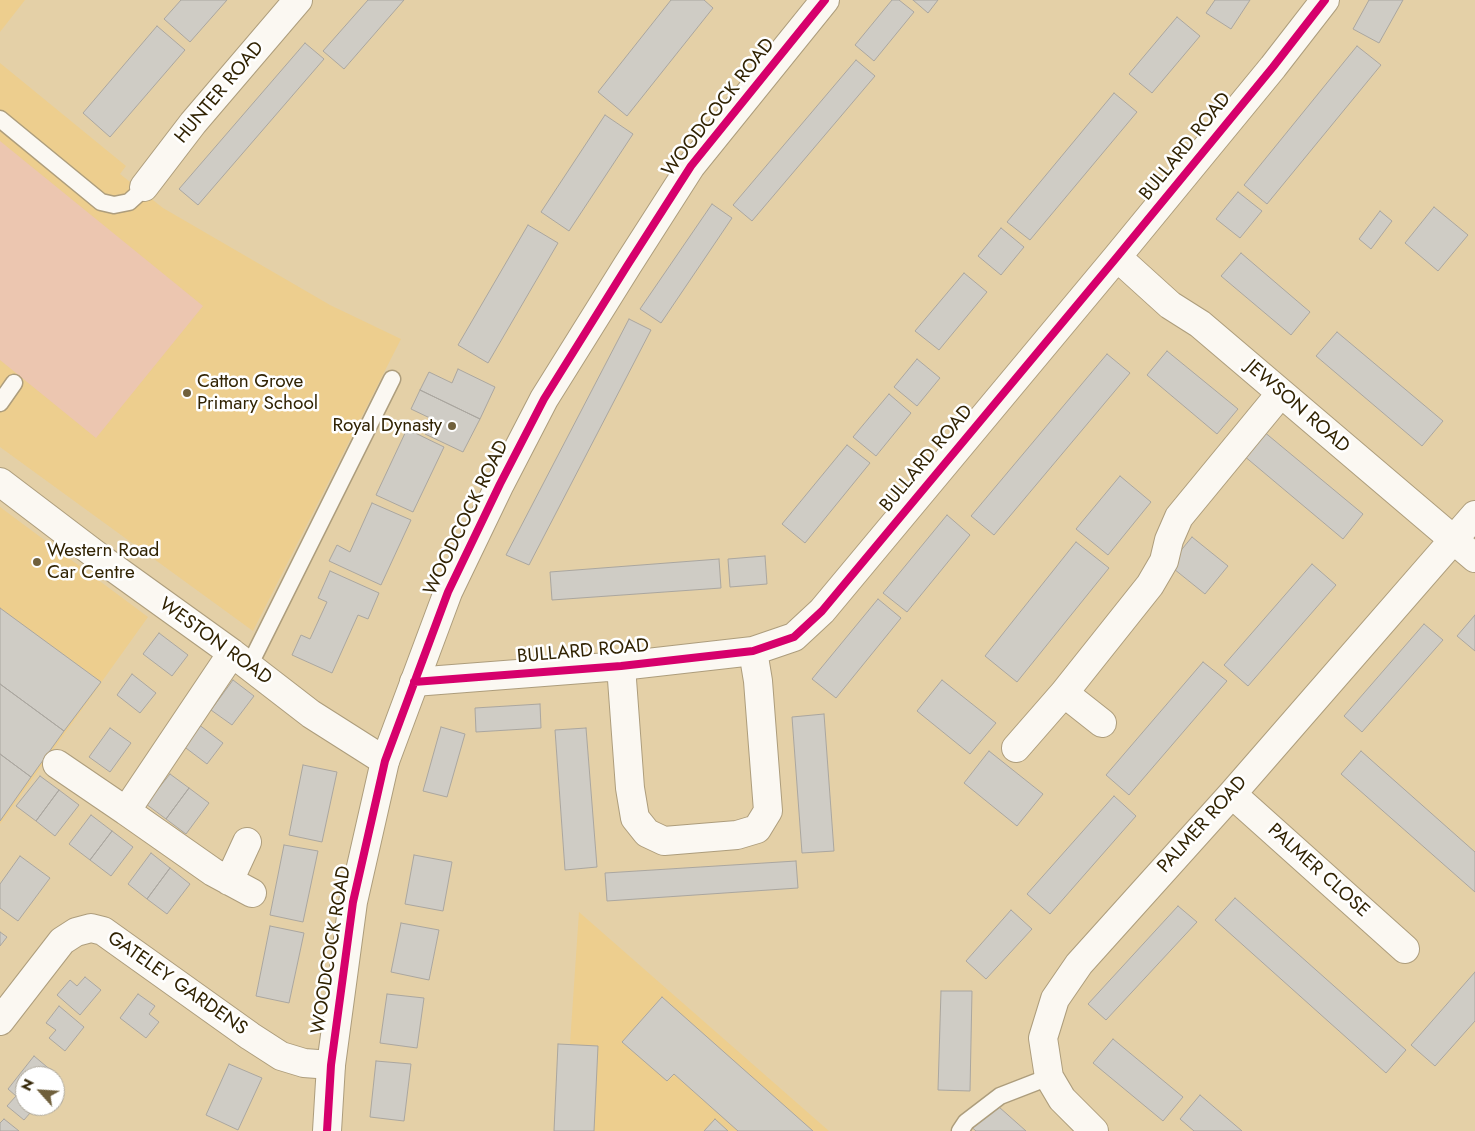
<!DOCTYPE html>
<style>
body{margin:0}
#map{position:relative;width:1475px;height:1131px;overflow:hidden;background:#e4d0a7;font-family:Jost,sans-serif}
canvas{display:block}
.north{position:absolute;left:15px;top:1066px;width:50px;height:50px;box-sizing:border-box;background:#fff;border:1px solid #ada79a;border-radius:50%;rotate:296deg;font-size:14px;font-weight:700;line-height:20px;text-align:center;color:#312303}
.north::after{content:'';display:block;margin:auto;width:18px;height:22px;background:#70603c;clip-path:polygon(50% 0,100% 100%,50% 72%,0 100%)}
</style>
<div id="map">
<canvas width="1475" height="1131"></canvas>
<div class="north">N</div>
</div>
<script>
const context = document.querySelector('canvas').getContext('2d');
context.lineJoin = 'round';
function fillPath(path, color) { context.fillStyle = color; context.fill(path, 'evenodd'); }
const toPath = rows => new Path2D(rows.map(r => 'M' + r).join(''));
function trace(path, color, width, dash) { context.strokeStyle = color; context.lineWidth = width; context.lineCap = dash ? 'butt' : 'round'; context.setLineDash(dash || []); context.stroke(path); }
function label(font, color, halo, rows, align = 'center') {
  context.font = font + ' Jost,sans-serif'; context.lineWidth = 5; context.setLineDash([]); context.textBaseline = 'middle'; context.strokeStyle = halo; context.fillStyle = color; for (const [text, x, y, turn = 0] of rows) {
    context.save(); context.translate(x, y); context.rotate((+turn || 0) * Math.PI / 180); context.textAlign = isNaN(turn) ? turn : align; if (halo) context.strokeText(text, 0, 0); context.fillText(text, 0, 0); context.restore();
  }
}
const built = toPath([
 [0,0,25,0,0,32],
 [0,63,126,166,120,174,163,208,330,305,401,339,253,631,0,447],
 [0,507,148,617,0,824],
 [579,912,829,1131,564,1131]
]);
const green = toPath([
 [0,141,203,306,96,438,0,360]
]);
const building = toPath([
 [181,0,227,0,190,42,164,19,181,0],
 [368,0,404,0,344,69,323,51,368,0],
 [671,0,704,0,713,8,627,116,598,92,671,0],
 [892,0,899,0,914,12,874,61,855,45,892,0],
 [913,0,938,0,928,13,913,0],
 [1215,0,1250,0,1231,29,1206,13,1215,0],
 [1369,0,1403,0,1379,43,1353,29,1369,0],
 [1177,17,1200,36,1152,93,1129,74,1177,17],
 [157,26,185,50,110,137,83,113,157,26],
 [305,43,324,59,198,205,179,189,305,43],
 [1357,46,1381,65,1267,204,1244,185,1357,46],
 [856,60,875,76,752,221,733,205,856,60],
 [1114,93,1137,112,1030,240,1007,222,1114,93],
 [605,115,633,134,569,231,541,212,605,115],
 [1238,192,1262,211,1240,238,1216,219,1238,192],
 [712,204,732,218,661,323,640,309,712,204],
 [1434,207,1468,235,1438,271,1405,243,1434,207],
 [1380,211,1392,221,1371,249,1359,239,1380,211],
 [528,225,558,243,488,363,458,345,528,225],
 [1001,228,1024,247,1001,275,978,256,1001,228],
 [1241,253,1310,312,1291,335,1221,276,1241,253],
 [964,273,987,292,939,350,915,331,964,273],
 [629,319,651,330,529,565,506,555,629,319],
 [1337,332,1443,421,1422,446,1316,356,1337,332],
 [1167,351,1238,409,1217,434,1147,375,1167,351],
 [1107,354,1130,373,994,535,971,516,1107,354],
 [917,359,940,378,917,406,894,387,917,359],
 [458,369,495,387,480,419,420,390,429,372,452,383,458,369],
 [420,390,480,419,463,452,425,434,432,419,411,409,420,390],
 [889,394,911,413,876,456,853,437,889,394],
 [1257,426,1363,514,1343,539,1237,450,1257,426],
 [407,429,444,447,413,512,376,495,407,429],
 [847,445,870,463,805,543,782,524,847,445],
 [1120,476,1151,502,1108,555,1076,529,1120,476],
 [372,503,411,520,381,585,329,561,337,545,350,552,372,503],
 [947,515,970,535,907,612,883,593,947,515],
 [1192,537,1228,566,1205,594,1169,565,1192,537],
 [1076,542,1109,568,1017,682,985,656,1076,542],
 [765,556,767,584,730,587,728,559,765,556],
 [719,559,721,588,552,600,550,572,719,559],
 [1312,564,1336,585,1248,686,1224,665,1312,564],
 [330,571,379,593,368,619,358,615,332,673,292,655,301,635,310,639,327,602,318,598,330,571],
 [878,599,901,618,836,698,812,679,878,599],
 [0,608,101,682,64,731,0,684,0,608],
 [1475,615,1475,651,1457,636,1475,615],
 [1424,624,1443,640,1362,732,1344,716,1424,624],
 [159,633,188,655,172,676,143,654,159,633],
 [1203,662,1227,681,1129,795,1106,775,1203,662],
 [132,674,156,693,140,713,117,695,132,674],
 [233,680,254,696,232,725,211,710,233,680],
 [942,680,996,723,970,754,917,711,942,680],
 [0,684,64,731,31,777,0,754,0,684],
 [540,704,541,728,476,732,475,708,540,704],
 [824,714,834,851,802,853,792,717,824,714],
 [194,721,223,743,207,764,178,742,194,721],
 [441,727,465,734,447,797,423,791,441,727],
 [110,728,131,743,110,772,89,757,110,728],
 [586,728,597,867,565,870,555,730,586,728],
 [989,751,1043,794,1017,826,964,783,989,751],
 [1361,751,1475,852,1475,892,1341,774,1361,751],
 [0,754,31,777,0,821,0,754],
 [303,765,337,772,322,842,289,835,303,765],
 [170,774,189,788,166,819,146,804,170,774],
 [40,776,59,790,36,821,16,806,40,776],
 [189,788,209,803,186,834,166,819,189,788],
 [59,790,79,805,55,836,36,821,59,790],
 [1114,796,1136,816,1050,914,1027,894,1114,796],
 [91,815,112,831,90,860,69,844,91,815],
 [112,831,133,847,111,876,90,860,112,831],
 [284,845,318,851,303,922,270,915,284,845],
 [151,853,170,868,147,899,128,884,151,853],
 [414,855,452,862,443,911,405,904,414,855],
 [20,856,50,878,18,921,0,908,0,884,20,856],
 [796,861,798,888,607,901,605,873,796,861],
 [170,868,190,884,167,914,147,899,170,868],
 [1235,898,1406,1050,1386,1073,1215,920,1235,898],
 [1178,906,1197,922,1106,1020,1088,1004,1178,906],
 [1011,910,1032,929,986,979,966,961,1011,910],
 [401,923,439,930,429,980,391,972,401,923],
 [270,926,304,933,289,1003,256,996,270,926],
 [0,932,7,937,0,946,0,932],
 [1475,972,1475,1021,1435,1066,1411,1045,1475,972],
 [85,977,101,990,80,1015,57,995,70,980,77,986,85,977],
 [941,991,972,991,970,1091,938,1090,941,991],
 [138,994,155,1006,149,1014,159,1022,146,1038,120,1018,138,994],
 [387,994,424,998,417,1048,380,1043,387,994],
 [662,997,813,1131,738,1131,674,1074,667,1081,622,1042,662,997],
 [59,1006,84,1027,65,1051,49,1038,56,1030,46,1023,59,1006],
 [1113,1039,1183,1097,1163,1121,1093,1063,1113,1039],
 [558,1044,598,1046,594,1131,554,1131,558,1044],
 [34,1056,59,1077,55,1082,55,1076,25,1076,25,1106,36,1106,24,1120,7,1106,16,1096,8,1089,34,1056],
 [376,1061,411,1064,404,1121,370,1117,376,1061],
 [229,1064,262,1078,238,1130,206,1115,229,1064],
 [1200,1095,1242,1131,1194,1131,1180,1119,1200,1095],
 [990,1099,1026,1131,976,1131,968,1124,990,1099],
 [4,1119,19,1131,0,1131,0,1123,4,1119],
 [715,1119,728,1131,704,1131,715,1119]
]);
const service = toPath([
 [0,119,101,202,114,205,129,202,140,192,144,187],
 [0,403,14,383],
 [249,666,392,379],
 [960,1131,966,1122,1000,1096,1049,1077]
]);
const minor = toPath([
 [144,187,193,123,298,0],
 [1117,257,1170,305,1200,324,1475,558],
 [0,482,100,558,232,653,311,714,385,761],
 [621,666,630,788,635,818,647,833,664,841,737,835,757,829,768,811,758,681,753,651],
 [414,682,621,666,753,651,794,637,822,611,1117,257,1273,67,1325,0],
 [1064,693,1102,723],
 [1016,748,1064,693,1150,585,1164,561,1169,540,1179,517,1281,393],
 [57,764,126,811,232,653],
 [1232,794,1405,949],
 [126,811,213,872,252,893],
 [229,881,247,842],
 [0,1021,62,941,76,932,91,928,103,931,250,1036,281,1056,304,1063,331,1065],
 [1094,1131,1062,1099,1049,1077,1043,1038,1055,999,1079,964,1232,794,1475,515]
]);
const tertiary = toPath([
 [327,1131,331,1065,353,902,385,761,448,592,500,484,544,399,627,266,691,166,825,0]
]);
const cycleway = toPath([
 [414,682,621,666,753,651,794,637,822,611,1117,257,1273,67,1325,0],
 [327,1131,331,1065,353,902,385,761,448,592,500,484,544,399,627,266,691,166,825,0]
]);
const markers = [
 [187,393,5,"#70603c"],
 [452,426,5,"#70603c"],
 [37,562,5,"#70603c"]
];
const streetNames = [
 ["HUNTER ROAD",220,93,-50],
 ["WOODCOCK ROAD",719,108,-52],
 ["BULLARD ROAD",1186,147,-51],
 ["JEWSON ROAD",1297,407,41],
 ["BULLARD ROAD",927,459,-50],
 ["WOODCOCK ROAD",467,518,-64],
 ["WESTON ROAD",215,642,36],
 ["BULLARD ROAD",583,652,-5],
 ["PALMER ROAD",1203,825,-48],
 ["PALMER CLOSE",1318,871,42],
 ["WOODCOCK ROAD",332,950,-81],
 ["GATELEY GARDENS",177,984,35]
];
const poiNames = [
 ["Catton Grove",197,382],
 ["Primary School",197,404],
 ["Royal Dynasty",442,426,"right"],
 ["Western Road",47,551],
 ["Car Centre",47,573]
];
fillPath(built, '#edce8e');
fillPath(green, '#ecc6b0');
fillPath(building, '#cfccc5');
trace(building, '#aaa69f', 1);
trace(service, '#ad9d7c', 19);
trace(minor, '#ad9d7c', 30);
trace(tertiary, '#ad9d7c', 30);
trace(service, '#fbf8f2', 16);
trace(minor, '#fbf8f2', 28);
trace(tertiary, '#fbf8f2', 28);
trace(cycleway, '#d6006c', 8);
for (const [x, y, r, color] of markers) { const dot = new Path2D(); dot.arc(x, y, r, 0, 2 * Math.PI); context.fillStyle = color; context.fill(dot); trace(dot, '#fff', 2); }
label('19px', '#312303', '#fff', streetNames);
label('19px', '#312303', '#fff', poiNames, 'left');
</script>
